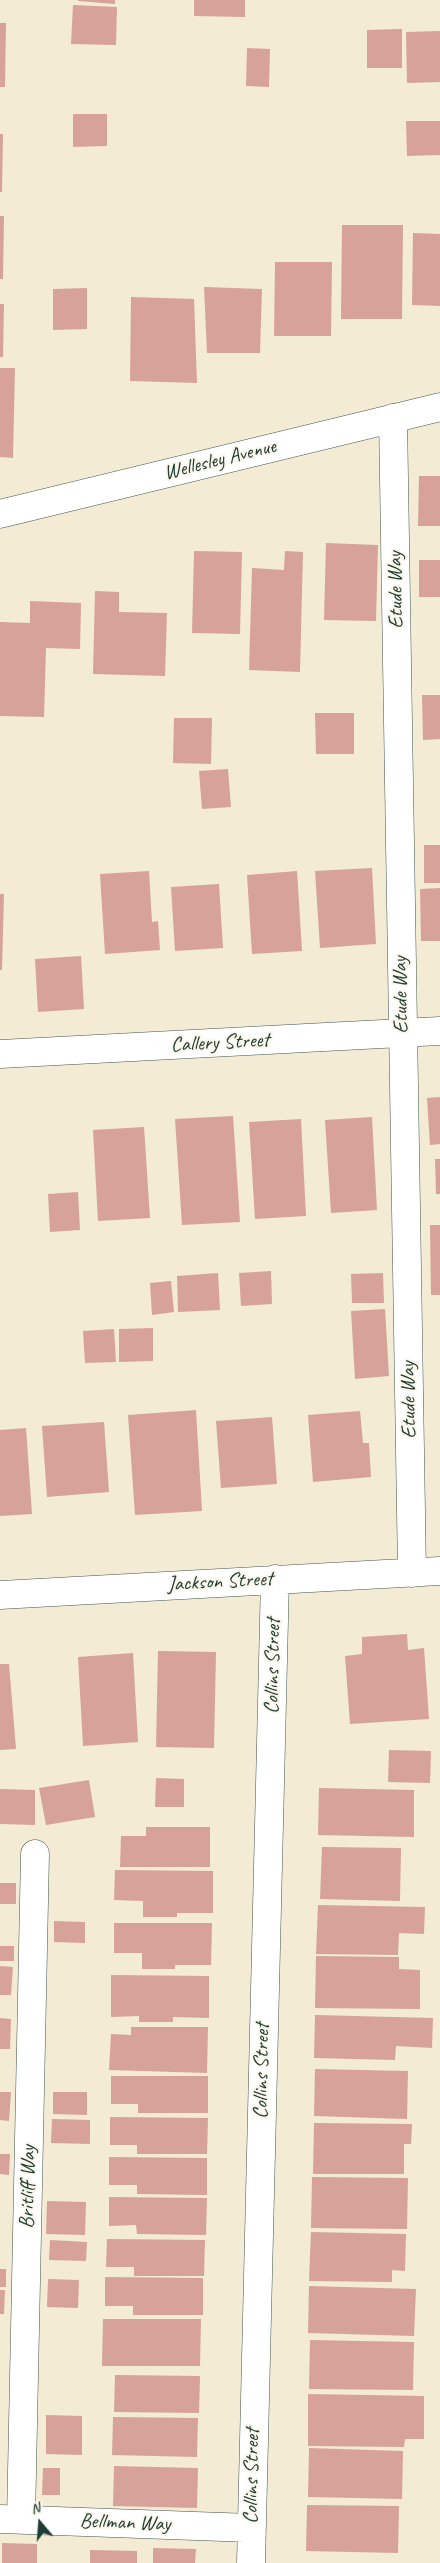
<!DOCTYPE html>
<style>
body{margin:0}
#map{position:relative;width:440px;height:2563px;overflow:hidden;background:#f3ebd4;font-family:Caveat,sans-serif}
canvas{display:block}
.north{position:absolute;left:15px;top:2498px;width:50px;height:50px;-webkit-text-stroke:4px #fbf7ec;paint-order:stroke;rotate:342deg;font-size:14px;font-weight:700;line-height:20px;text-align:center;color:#1f3d34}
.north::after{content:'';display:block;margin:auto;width:18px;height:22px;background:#1f3d34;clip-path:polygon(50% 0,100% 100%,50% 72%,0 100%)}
</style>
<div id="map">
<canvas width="440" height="2563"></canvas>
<div class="north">N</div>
</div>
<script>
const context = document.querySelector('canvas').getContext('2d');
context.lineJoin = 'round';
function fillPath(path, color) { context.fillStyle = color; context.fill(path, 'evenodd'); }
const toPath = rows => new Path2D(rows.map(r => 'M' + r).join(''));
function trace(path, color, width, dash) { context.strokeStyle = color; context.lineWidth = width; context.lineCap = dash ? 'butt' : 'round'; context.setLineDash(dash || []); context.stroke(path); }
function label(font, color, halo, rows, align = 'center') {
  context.font = font + ' Caveat,sans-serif'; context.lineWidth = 4; context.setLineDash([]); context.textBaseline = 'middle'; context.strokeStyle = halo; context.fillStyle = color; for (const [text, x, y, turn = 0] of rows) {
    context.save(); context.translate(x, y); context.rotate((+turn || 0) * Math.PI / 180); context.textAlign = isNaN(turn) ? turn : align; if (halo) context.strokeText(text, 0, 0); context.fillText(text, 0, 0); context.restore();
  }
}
const building = toPath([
 [78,0,115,0,115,4,78,1],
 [194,0,245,0,245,17,194,16],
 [73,5,117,7,116,45,71,44],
 [0,23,6,23,5,87,0,87],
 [402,29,402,68,367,68,367,30],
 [440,31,440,82,407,83,406,32],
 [247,48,270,49,269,87,246,86],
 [73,114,107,114,107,146,73,147],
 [406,121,440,121,440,155,407,156],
 [0,134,3,134,2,192,0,192],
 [0,216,4,216,3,279,0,279],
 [342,225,403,225,402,319,341,319],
 [413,233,440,234,440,306,412,305],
 [275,262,332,262,331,336,274,336],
 [204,287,262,289,260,353,207,353],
 [87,288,87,329,53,330,53,289],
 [131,297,194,299,197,383,130,381],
 [0,304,4,304,3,357,0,357],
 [0,368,15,368,13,458,0,457],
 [419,476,440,476,440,526,418,526],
 [326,543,378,545,376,621,324,620],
 [194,551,242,552,240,634,192,633],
 [285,551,303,552,300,672,249,670,252,568,284,570],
 [419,560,440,560,440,597,419,597],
 [95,591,119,592,119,612,167,613,165,676,93,674],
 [30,601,81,603,80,649,46,648,44,717,0,716,0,622,30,623],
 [422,695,440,695,440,739,423,740],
 [315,713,354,713,354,754,316,754],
 [174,718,212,718,211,764,173,763],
 [228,769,231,807,202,809,199,771],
 [424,845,440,845,440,883,424,883],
 [372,868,376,944,320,948,315,871],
 [149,871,152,922,158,921,160,950,105,954,100,874],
 [297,871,302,951,252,954,247,875],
 [219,884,223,948,175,951,171,887],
 [440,888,440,941,421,941,420,889],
 [0,894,4,894,2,970,0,970],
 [81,956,84,1009,38,1012,35,959],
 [440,1097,440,1144,430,1145,427,1098],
 [233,1116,240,1222,182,1225,175,1119],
 [372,1117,377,1210,331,1213,325,1120],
 [301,1119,306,1216,255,1219,249,1122],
 [144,1127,150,1218,98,1221,93,1130],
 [435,1159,440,1159,440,1194,436,1194],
 [78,1192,80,1230,50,1232,48,1194],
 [430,1225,440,1225,440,1295,431,1295],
 [271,1271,272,1304,241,1306,239,1273],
 [218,1273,220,1310,178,1312,177,1276],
 [383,1273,384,1303,352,1303,351,1274],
 [171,1281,174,1312,152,1315,150,1283],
 [385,1309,389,1376,355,1379,351,1311],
 [153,1328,153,1361,119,1362,119,1329],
 [114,1329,116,1362,85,1363,83,1331],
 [196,1410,202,1511,135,1515,128,1415],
 [360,1411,363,1443,369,1443,371,1477,313,1482,308,1415],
 [272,1417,277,1484,221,1488,216,1421],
 [104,1422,109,1492,47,1497,42,1426],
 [26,1428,32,1514,0,1516,0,1430],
 [407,1634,408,1650,424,1648,429,1719,350,1724,345,1656,362,1654,362,1637],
 [158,1651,216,1652,214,1748,156,1747],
 [133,1653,138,1742,83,1746,78,1657],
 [0,1664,9,1664,16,1749,0,1750],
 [389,1750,431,1751,430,1783,388,1782],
 [156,1778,184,1779,184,1807,155,1807],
 [89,1780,95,1817,46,1825,39,1788],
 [319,1788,414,1790,414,1837,318,1835],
 [0,1789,35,1790,35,1825,0,1824],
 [146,1827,210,1827,210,1867,120,1867,121,1836,146,1836],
 [322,1847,401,1848,400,1901,320,1899],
 [115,1870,213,1871,213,1913,177,1913,177,1917,143,1917,143,1901,114,1900],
 [0,1883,16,1883,16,1904,0,1904],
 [318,1905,425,1907,424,1934,399,1933,398,1955,316,1954],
 [54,1921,85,1922,85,1943,54,1942],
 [114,1923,212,1923,211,1965,175,1965,175,1969,142,1969,142,1953,114,1953],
 [0,1946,14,1946,14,1961,0,1961],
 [316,1956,399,1957,399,1969,420,1970,420,2009,315,2008],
 [0,1966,13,1967,11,1995,0,1995],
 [111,1975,209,1976,209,2018,173,2017,173,2022,139,2022,139,2016,111,2017],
 [315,2015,433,2018,432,2048,396,2046,395,2060,314,2058],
 [0,2018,11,2019,10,2049,0,2049],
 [131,2027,208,2027,207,2073,109,2070,111,2034,131,2035],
 [315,2069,408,2071,407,2119,314,2116],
 [111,2076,208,2076,208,2113,138,2113,138,2104,111,2104],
 [0,2092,11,2092,9,2121,0,2120],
 [53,2092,87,2092,87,2115,53,2114],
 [110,2117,208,2118,207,2154,137,2154,137,2145,110,2145],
 [52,2119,90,2120,90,2144,51,2143],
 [314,2123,412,2124,411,2144,404,2144,404,2174,313,2174],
 [0,2154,10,2154,9,2175,0,2174],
 [109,2157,207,2158,207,2195,137,2194,137,2185,109,2185],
 [312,2177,408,2178,407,2229,311,2228],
 [109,2197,207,2198,206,2235,137,2234,136,2225,109,2226],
 [47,2201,86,2202,85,2235,46,2234],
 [311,2232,406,2234,405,2271,392,2270,392,2282,309,2281],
 [107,2239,205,2240,204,2276,134,2276,134,2267,106,2267],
 [50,2240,87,2242,86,2261,49,2260],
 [0,2269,6,2269,6,2287,0,2287],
 [105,2277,203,2278,203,2315,133,2315,133,2306,105,2306],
 [48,2279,79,2280,78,2308,47,2307],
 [309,2286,416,2289,414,2336,308,2333],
 [0,2290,5,2290,4,2314,0,2314],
 [103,2319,201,2319,200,2366,102,2366],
 [310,2340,414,2342,413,2390,309,2389],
 [115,2375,200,2376,199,2413,114,2412],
 [308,2394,424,2396,424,2439,405,2439,404,2447,308,2446],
 [46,2415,82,2416,82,2455,46,2454],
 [113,2417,198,2418,197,2457,112,2455],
 [309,2448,403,2451,402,2499,308,2497],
 [114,2466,198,2468,197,2508,113,2506],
 [43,2468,60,2468,60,2495,42,2495],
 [307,2505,399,2506,398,2553,306,2551],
 [2,2543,37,2544,37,2563,2,2563],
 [153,2548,196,2549,195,2563,153,2563],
 [90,2550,137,2551,137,2563,90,2563]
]);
const minor = toPath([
 [393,418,412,1573],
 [0,514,440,407],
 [0,1054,440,1031],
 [0,1595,440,1571],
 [0,2519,251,2528],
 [21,2519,35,1854],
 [251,2563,275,1579]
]);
const streetNames = [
 ["Wellesley Avenue",220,460,-14],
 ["Etude Way",396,590,-91],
 ["Etude Way",401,995,-91],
 ["Callery Street",220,1043,-3],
 ["Etude Way",409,1400,-91],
 ["Jackson Street",220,1582,-3],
 ["Collins Street",273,1666,-89],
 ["Collins Street",262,2071,-89],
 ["Britliff Way",28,2187,-89],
 ["Collins Street",252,2476,-89],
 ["Bellman Way",125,2523,2]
];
fillPath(building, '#d7a29a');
trace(minor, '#3f574c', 29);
trace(minor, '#fff', 28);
label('21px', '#1f3d34', '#fbf7ec', streetNames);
</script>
